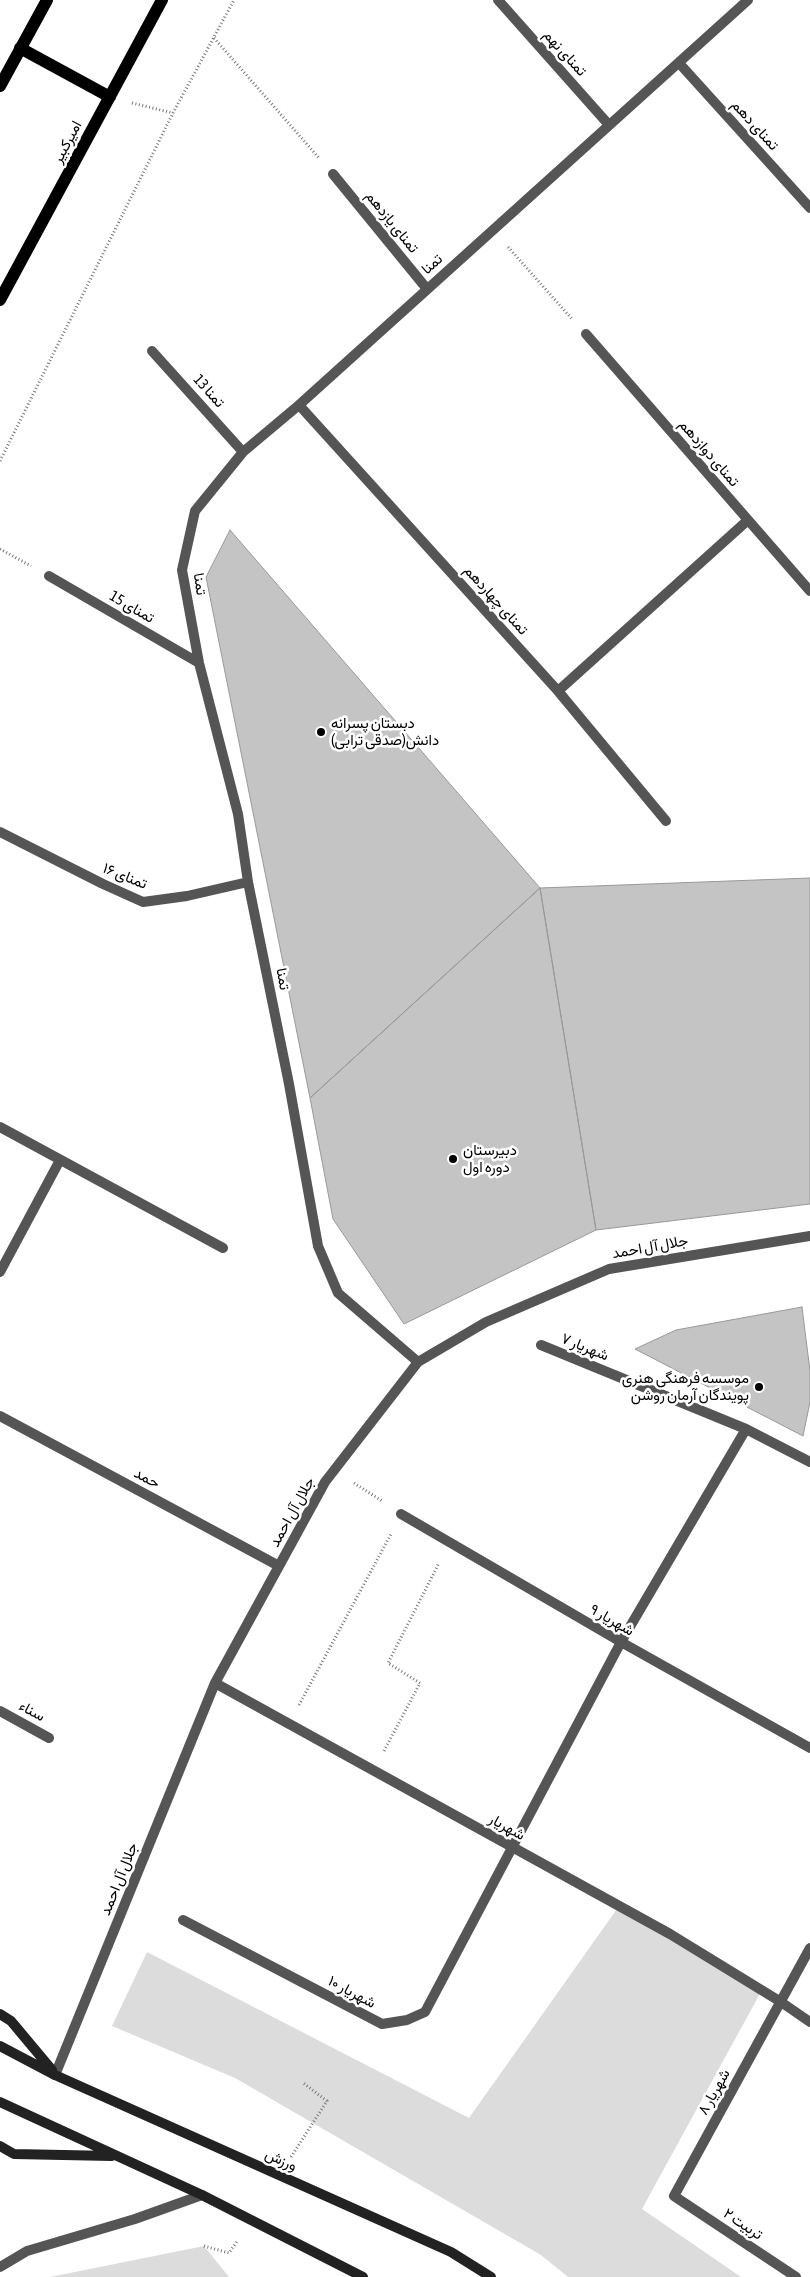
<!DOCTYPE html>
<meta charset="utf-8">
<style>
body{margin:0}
canvas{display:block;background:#fff}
</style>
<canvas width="810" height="2277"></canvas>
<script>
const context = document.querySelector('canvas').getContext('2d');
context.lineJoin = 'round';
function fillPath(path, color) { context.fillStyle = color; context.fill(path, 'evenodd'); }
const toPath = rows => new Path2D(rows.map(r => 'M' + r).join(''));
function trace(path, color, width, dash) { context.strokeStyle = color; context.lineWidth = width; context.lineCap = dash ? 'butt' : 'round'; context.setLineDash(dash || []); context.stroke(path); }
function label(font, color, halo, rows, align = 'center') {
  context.font = font + ' "Asap Condensed",Vazirmatn,sans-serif'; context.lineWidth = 5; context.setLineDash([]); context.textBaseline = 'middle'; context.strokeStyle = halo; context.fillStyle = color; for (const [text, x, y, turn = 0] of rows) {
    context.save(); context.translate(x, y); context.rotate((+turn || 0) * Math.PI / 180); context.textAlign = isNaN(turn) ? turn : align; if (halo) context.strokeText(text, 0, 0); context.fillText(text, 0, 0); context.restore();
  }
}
const green = toPath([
 [619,1906,762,1990,642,2209,741,2277,568,2277,541,2255,235,2078,112,2026,147,1952,469,2118],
 [204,2246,229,2277,50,2277]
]);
const building = toPath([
 [230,530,540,888,310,1098,206,577,230,530],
 [810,878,810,1204,596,1230,540,888,810,878],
 [540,888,596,1230,404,1324,333,1219,310,1098,540,888],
 [802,1307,810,1371,810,1402,803,1436,635,1349,676,1330,802,1307]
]);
const path = toPath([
 [214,38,319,158],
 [132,103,173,113],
 [508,247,572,319],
 [0,461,173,113,234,0],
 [0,549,31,566],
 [354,1483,382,1501],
 [299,1705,391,1534],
 [384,1751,420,1683,388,1663,439,1563],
 [291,2157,327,2101,302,2082],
 [204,2246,229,2253,238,2240]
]);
const street = toPath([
 [498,0,609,125],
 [679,63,810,208],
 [333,174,427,289],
 [586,334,810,591],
 [152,351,243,452],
 [299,405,558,691,666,821],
 [49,576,199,663],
 [558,691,748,520],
 [0,832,103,884,143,902,187,896,248,882],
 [0,1127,223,1248],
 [0,1272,60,1160],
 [541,1345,746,1429,810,1462],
 [418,1362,338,1293,318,1246,289,1084,248,882,238,814,199,663,182,570,195,511,243,452,299,405,748,0],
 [0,1416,279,1566],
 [401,1514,621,1642,810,1748],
 [215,1683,670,1934,781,2002,810,2022],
 [0,1711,49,1738],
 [183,1920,382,2024,407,2020,425,2012,621,1642,746,1429],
 [55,2075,215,1683,325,1482,418,1362,486,1322,609,1269,810,1236],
 [0,2267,27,2251,135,2219,202,2195],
 [796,2277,674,2196,810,1948]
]);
const secondary = toPath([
 [0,2014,11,2021,52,2070],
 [0,2046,55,2075,451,2252,491,2277],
 [0,2102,202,2195,363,2277],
 [0,2146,14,2154,112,2156]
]);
const primary = toPath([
 [20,48,110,97],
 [0,86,47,0],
 [0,300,162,0]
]);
const markers = [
 [321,732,5,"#000"],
 [453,1159,5,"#000"],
 [759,1387,5,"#000"]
];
const streetNames = [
 ["تمنای نهم",565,53,48],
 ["تمنای دهم",755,125,48],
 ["امیرکبیر",67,142,-62],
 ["تمنای یازدهم",392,222,51],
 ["تمنا",432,264,-42],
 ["تمنا 13",209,391,48],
 ["تمنای دوازدهم",709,453,49],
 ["تمنا",200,584,81],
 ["تمنای چهاردهم",496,600,48],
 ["تمنای 15",132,607,30],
 ["تمنای ۱۶",125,876,22],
 ["تمنا",283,979,79],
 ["جلال آل احمد",650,1247,-10],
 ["شهریار ۷",585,1347,22],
 ["حمد",147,1478,28],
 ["جلال آل احمد",292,1512,-61],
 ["شهریار ۹",612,1620,30],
 ["سناء",32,1711,28],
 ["شهریار",507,1827,29],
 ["جلال آل احمد",119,1879,-68],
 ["شهریار ۱۰",352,1992,28],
 ["شهریار ۸",714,2092,-61],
 ["ورزش",281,2160,24],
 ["تربیت ۲",743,2224,34]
];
const poiNames = [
 ["دبستان پسرانه",331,723],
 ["دانش(صدقی ترابی)",331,740],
 ["دبیرستان",463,1150],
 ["دوره اول",463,1167],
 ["موسسه فرهنگی هنری",749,1378,"right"],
 ["پویندگان آرمان روشن",749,1395,"right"]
];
fillPath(green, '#dcdcdc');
fillPath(building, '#c4c4c4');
trace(building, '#999', 1);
trace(path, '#777', 3, [1, 2.5]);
trace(street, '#555', 10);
trace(secondary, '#222', 10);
trace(primary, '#000', 12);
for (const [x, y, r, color] of markers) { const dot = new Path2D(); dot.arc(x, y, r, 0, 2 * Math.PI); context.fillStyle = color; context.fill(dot); trace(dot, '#fff', 2); }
label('15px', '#000', '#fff', streetNames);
label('15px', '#000', '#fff', poiNames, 'left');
</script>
